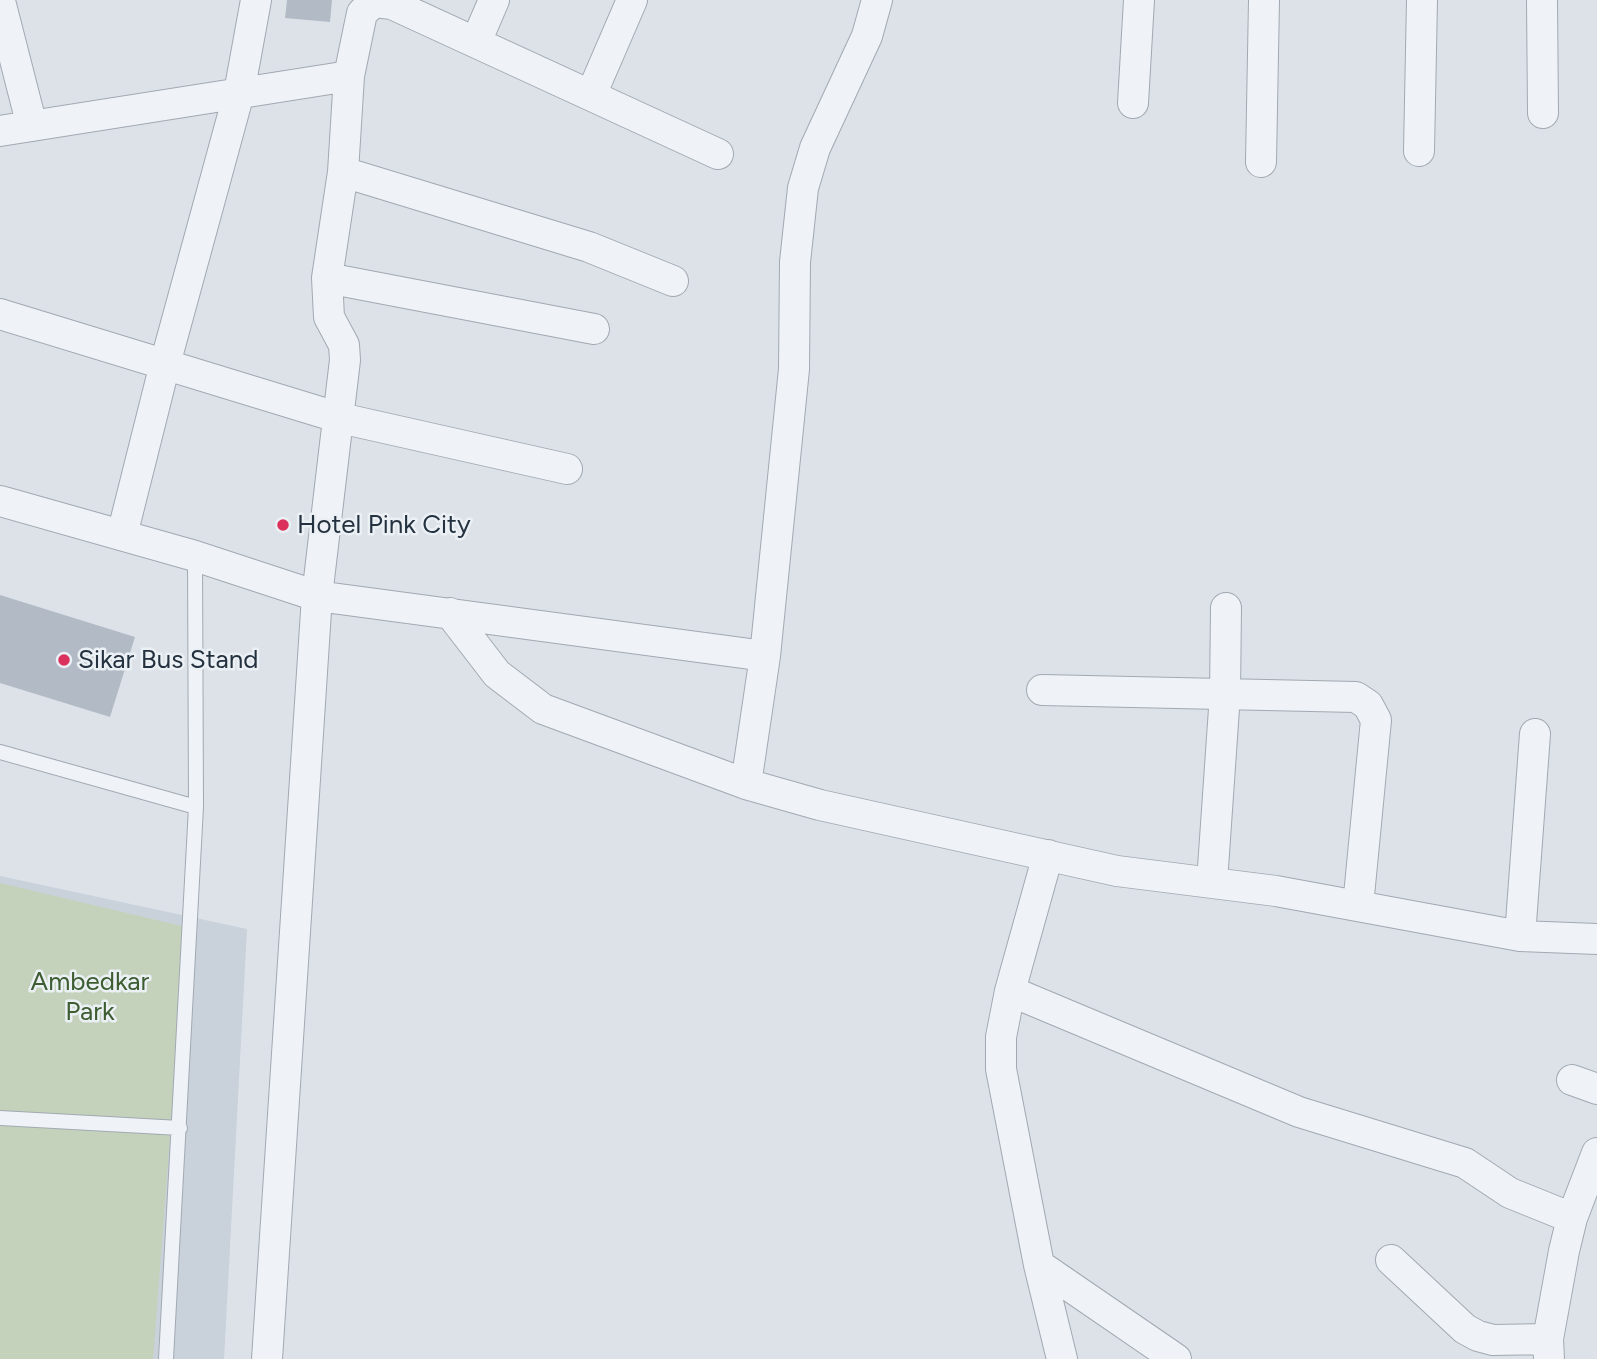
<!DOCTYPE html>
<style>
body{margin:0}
canvas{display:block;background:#dce2e8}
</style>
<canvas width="1597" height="1359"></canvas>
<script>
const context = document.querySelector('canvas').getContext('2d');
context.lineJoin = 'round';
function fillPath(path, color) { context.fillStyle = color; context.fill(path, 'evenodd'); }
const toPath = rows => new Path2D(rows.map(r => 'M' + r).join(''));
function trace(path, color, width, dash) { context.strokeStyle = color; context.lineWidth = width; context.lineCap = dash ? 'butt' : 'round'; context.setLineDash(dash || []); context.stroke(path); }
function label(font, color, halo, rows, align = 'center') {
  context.font = font + ' Figtree,sans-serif'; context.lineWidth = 5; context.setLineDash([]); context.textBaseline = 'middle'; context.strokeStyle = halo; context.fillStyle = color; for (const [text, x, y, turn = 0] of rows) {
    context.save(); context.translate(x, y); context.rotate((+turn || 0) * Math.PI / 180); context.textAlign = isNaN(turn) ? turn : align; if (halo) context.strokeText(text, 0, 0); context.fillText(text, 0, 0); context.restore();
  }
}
const built = toPath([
 [0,876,247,929,224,1359,0,1359]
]);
const green = toPath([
 [0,883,186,927,153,1359,0,1359]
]);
const building = toPath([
 [287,0,332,0,330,22,285,18],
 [0,595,135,637,110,717,0,683]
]);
const service = toPath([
 [0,752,196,807],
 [0,1118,180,1128],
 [166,1359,196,807,195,556]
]);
const minor = toPath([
 [1542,0,1543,113],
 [0,1,32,126],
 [476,42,494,0],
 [591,95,632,0],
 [1133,103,1139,0],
 [0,131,349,76],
 [1419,151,1422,0],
 [718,154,392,4,374,2,362,13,349,76,343,172,327,278,329,317,344,345,345,360,317,596,765,656],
 [1261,162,1264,0],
 [343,172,589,247,673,281],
 [327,278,594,329],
 [0,314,340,418,567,469],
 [0,501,195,556,317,596,267,1359],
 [122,535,165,364,239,93,256,0],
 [450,613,497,674,543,709,746,784,820,805,1117,871,1276,891,1520,936,1597,939],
 [1042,690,1356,697,1368,705,1376,720,1358,906],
 [746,784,765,656,794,369,795,262,803,188,815,148,867,36,877,0],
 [1048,855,1010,991,1001,1037,1001,1069,1039,1265,1062,1359],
 [1212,882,1225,694,1226,608],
 [1520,936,1535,734],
 [1010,991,1299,1112,1465,1163,1510,1193,1572,1218],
 [1572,1080,1597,1089],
 [1391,1260,1465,1329,1478,1336,1493,1340,1548,1339],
 [1039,1265,1176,1359],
 [1549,1359,1548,1339,1564,1251,1572,1218,1597,1153]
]);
const markers = [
 [283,525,7,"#db325d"],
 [64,660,7,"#db325d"]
];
const poiNames = [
 ["Hotel Pink City",297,525],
 ["Sikar Bus Stand",78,660]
];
const parkNames = [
 ["Ambedkar",90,982],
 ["Park",90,1012]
];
fillPath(built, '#c9d1da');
fillPath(green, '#c4d2bc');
fillPath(building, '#b2bbc5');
trace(service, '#a1a9b2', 16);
trace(minor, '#a1a9b2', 32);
trace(service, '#eff2f6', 14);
trace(minor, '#eff2f6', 30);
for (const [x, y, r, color] of markers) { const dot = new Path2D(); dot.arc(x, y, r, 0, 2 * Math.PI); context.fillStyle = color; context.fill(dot); trace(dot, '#ebf0f5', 2.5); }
label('26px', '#24313f', '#ebf0f5', poiNames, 'left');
label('26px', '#3d5c30', '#ebf0f5', parkNames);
</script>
